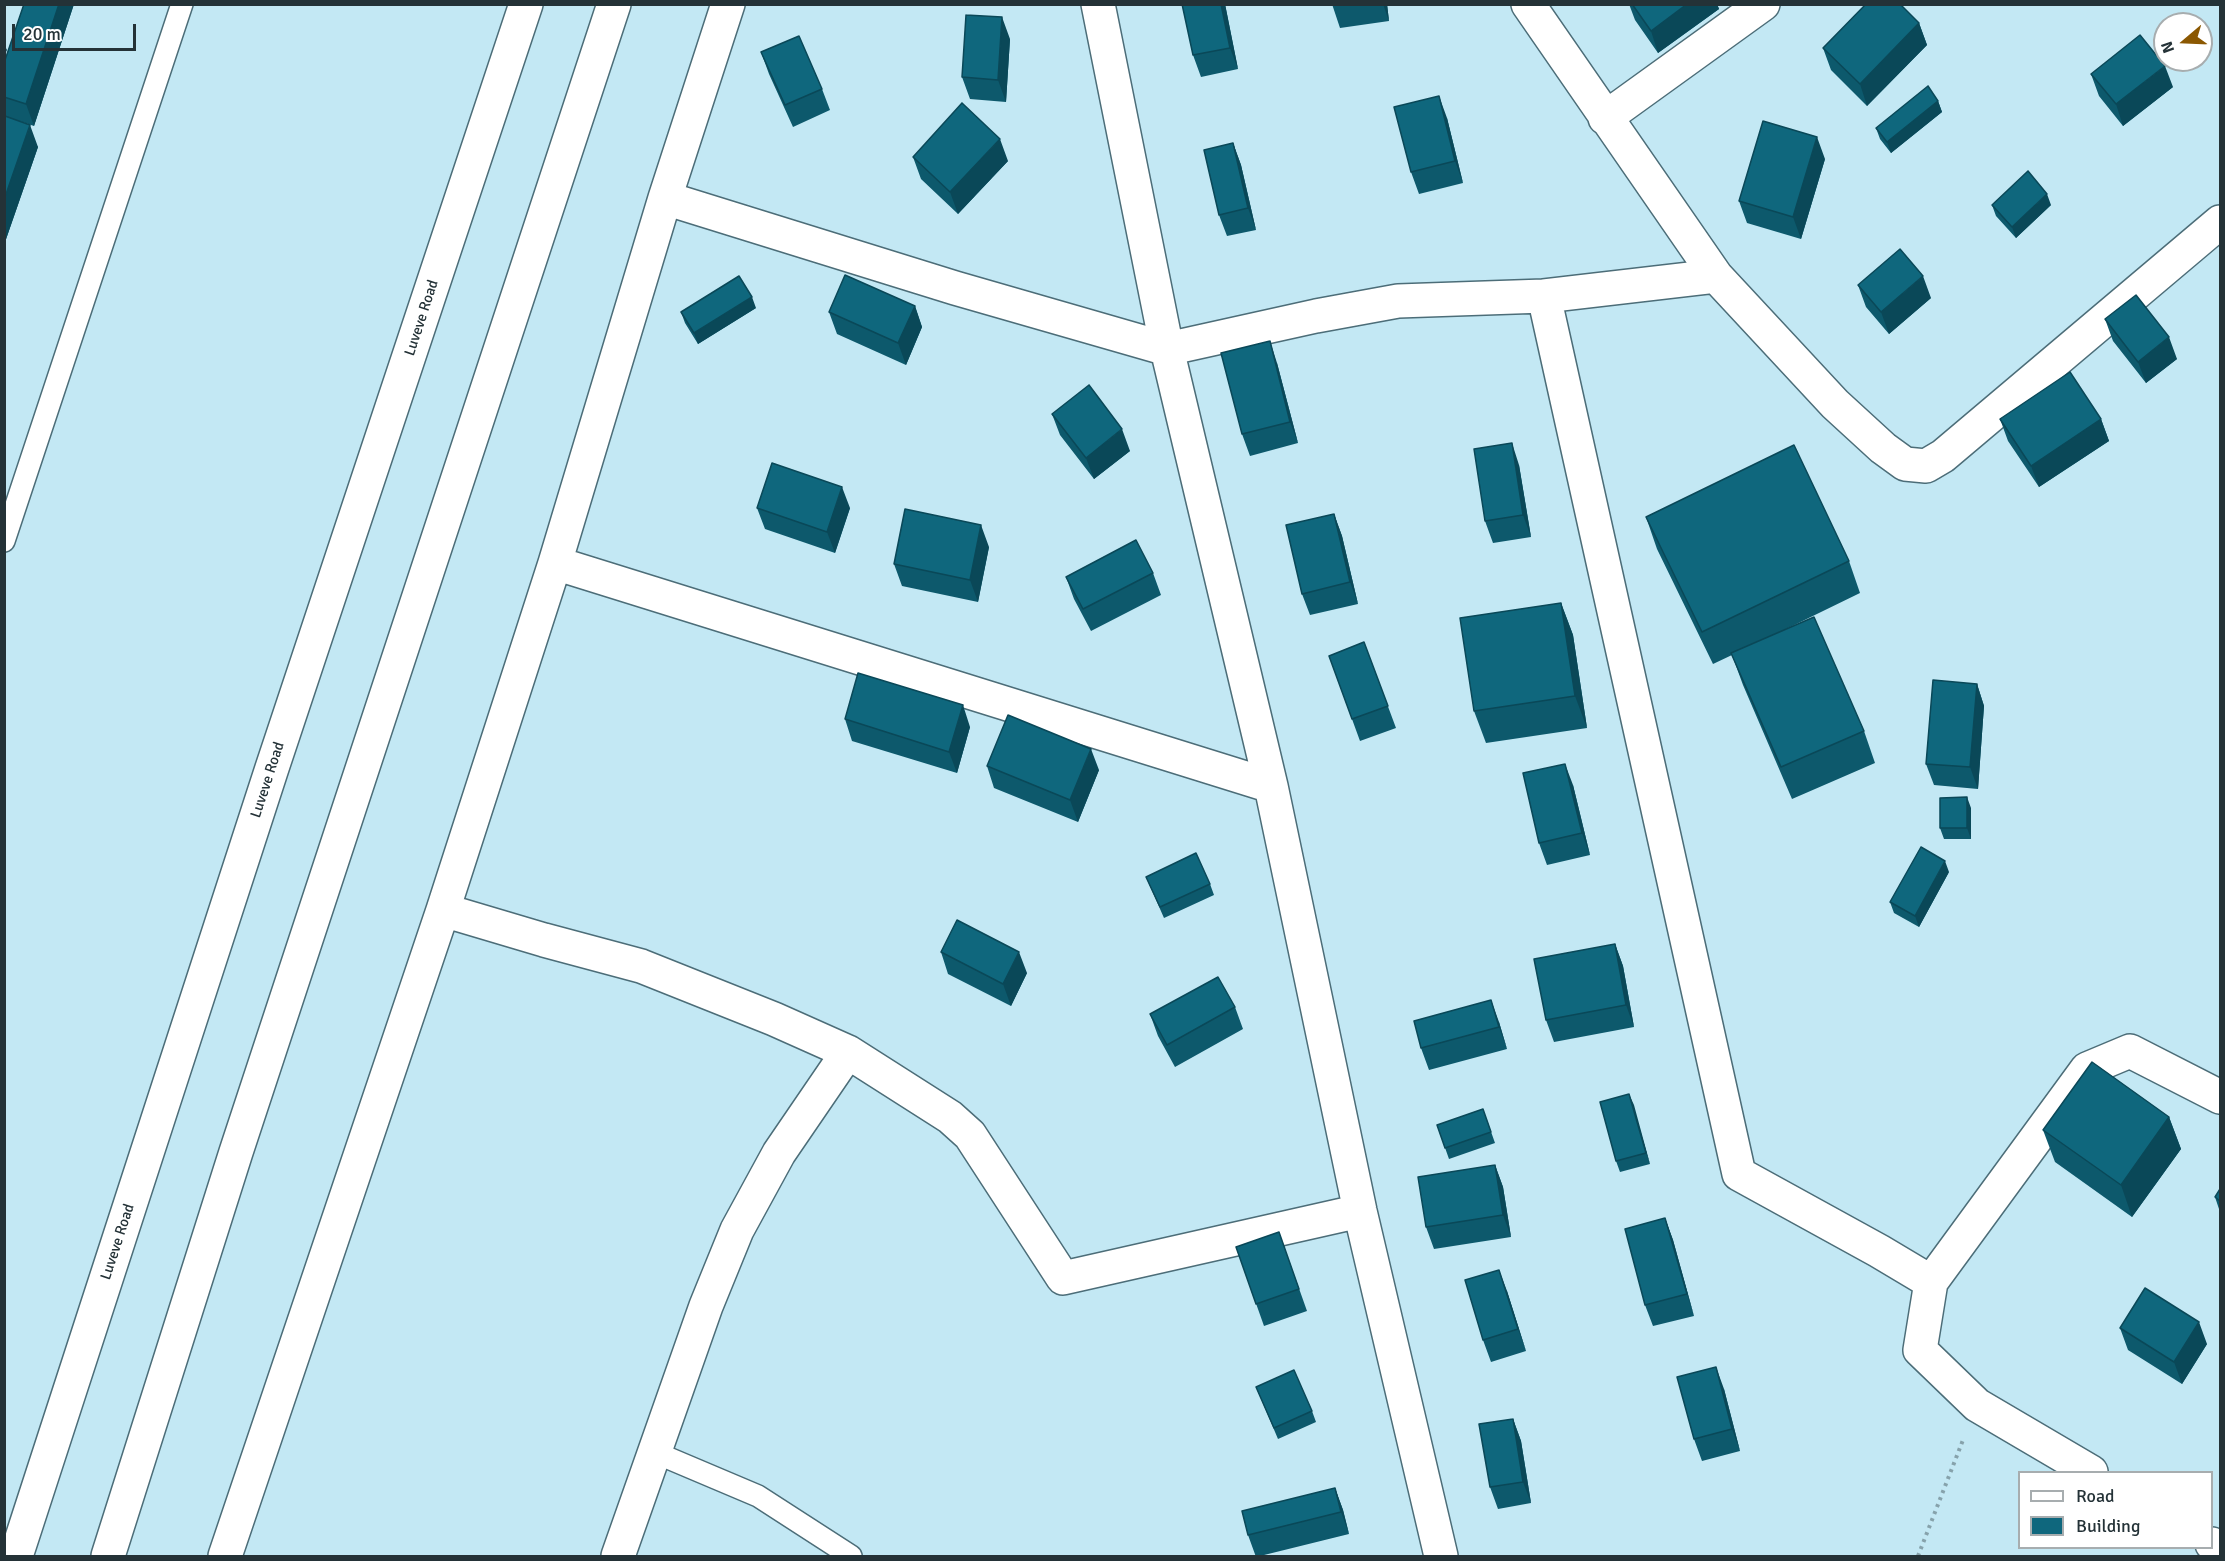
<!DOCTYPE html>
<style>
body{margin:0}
#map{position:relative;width:2225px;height:1561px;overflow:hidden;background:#c3e8f4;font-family:Signika,sans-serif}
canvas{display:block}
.frame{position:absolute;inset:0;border:6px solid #243237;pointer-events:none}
.legend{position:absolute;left:2018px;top:1471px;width:195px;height:78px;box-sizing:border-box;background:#fff;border:2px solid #a7adaf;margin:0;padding:8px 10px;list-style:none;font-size:18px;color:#243237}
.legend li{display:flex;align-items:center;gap:12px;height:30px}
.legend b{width:30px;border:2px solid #a7adaf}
.north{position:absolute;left:2153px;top:12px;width:60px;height:60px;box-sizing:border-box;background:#fff;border:2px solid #a7adaf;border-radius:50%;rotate:251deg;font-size:16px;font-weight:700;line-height:24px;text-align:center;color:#243237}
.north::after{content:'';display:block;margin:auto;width:21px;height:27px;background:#8b5802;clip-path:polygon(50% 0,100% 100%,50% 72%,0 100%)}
.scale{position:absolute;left:12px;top:24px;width:124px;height:27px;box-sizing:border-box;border:3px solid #243237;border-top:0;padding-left:8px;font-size:18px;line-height:21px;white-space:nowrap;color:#243237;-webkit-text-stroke:4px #fff;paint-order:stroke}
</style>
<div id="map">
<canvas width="2225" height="1561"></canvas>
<div class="frame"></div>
<ul class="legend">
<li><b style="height:8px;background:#fff"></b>Road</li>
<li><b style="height:16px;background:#0f677d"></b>Building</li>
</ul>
<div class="north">N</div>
<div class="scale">20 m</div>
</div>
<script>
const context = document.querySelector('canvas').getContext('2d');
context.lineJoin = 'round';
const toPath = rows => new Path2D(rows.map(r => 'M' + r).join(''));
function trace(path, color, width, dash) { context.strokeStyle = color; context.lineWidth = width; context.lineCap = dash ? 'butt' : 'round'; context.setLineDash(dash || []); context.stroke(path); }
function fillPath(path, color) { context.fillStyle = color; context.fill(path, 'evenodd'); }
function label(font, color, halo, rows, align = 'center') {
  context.font = font + ' Signika,sans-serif'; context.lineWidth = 6; context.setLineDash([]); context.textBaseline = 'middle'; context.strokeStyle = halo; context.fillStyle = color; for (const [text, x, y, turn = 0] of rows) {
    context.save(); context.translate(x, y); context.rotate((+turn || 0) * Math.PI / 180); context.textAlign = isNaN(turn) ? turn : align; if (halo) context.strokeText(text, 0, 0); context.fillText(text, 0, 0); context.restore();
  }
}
const path = toPath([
 [1918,1556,1963,1440]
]);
const lane = toPath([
 [4,541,182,4],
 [654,1452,758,1496,851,1556]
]);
const street = toPath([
 [1098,4,1167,349,1271,786,1360,1211,1441,1556],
 [1528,4,1716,276,1835,404,1883,448,1905,464,1926,466,1943,456,2220,222],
 [1605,118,1763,4],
 [665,198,955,288,1167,349,1316,316,1398,301,1544,296],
 [1716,276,1544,296,1739,1174,1879,1251,1931,1282],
 [555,563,1271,786],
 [443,910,544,940,641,966,774,1019,848,1052,950,1117,970,1135,1063,1278,1360,1211],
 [2091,1472,1977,1405,1920,1350,1931,1282,2087,1069,2130,1051,2220,1097],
 [2212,1544,2220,1549],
 [225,1556,443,910,555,563,665,198,728,4],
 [618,1556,706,1306,737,1230,779,1153,848,1052]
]);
const secondary = toPath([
 [16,1556,272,768,526,4],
 [108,1556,236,1152,614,4]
]);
const wall = toPath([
 [24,4,74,4,34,126,13,119,38,147,4,245,4,63],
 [1182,4,1225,4,1238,69,1201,77,1193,55],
 [1332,4,1387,4,1389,21,1340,28],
 [1629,4,1717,4,1719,9,1658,53,1635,20],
 [1919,23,1927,45,1867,106,1831,70,1823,48],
 [1010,39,1006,102,970,99,962,77],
 [761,52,822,89,830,110,793,127,769,74],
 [2091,74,2173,87,2123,126,2099,96],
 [1938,101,1942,112,1891,153,1880,139,1876,128],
 [1447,118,1463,183,1419,194,1411,172],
 [1233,143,1241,165,1256,230,1227,236,1219,215],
 [913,157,1008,161,958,214,921,179],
 [1825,159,1801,239,1747,223,1739,201],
 [1992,205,2051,205,2016,238,1996,216],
 [1858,285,1931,298,1889,334,1866,307],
 [915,306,922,327,906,365,837,334,829,312],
 [756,308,698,344,685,323,681,312],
 [2105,319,2177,359,2146,383,2113,341],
 [1277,363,1298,443,1250,456,1242,434],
 [1052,414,1130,451,1094,479,1060,435],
 [2000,419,2101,419,2109,441,2039,487,2008,441],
 [1519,465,1531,537,1493,543,1485,521],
 [757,508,850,508,835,553,765,529],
 [1334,514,1342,536,1358,604,1310,615,1302,594],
 [1646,517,1849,561,1860,593,1780,632,1864,731,1875,763,1792,799,1743,685,1732,655,1713,664,1657,549],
 [989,547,978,602,902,586,894,564],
 [1153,573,1161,595,1091,631,1074,599,1066,577],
 [1561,603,1573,635,1587,728,1486,743,1474,711],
 [1364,642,1396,728,1360,741,1329,656],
 [1977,684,1984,706,1978,789,1934,785,1926,764],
 [845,719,970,727,957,773,852,741],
 [987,766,1099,770,1078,822,994,788],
 [1573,785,1590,855,1547,865,1539,843],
 [1971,808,1971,839,1944,839,1940,828],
 [1949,872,1919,927,1894,913,1890,902],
 [1146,877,1210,884,1214,895,1164,918],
 [1615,944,1623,966,1634,1027,1554,1042,1546,1020],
 [941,952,1027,973,1011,1006,948,974],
 [1235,1007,1243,1029,1175,1067,1158,1036,1150,1014],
 [1499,1022,1507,1049,1429,1070,1421,1048],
 [1629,1094,1650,1164,1620,1172,1616,1161],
 [1483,1109,1495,1143,1449,1159,1437,1125],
 [2169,1117,2181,1149,2132,1217,2055,1162,2043,1130],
 [1495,1165,1503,1187,1511,1237,1434,1249,1426,1227],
 [2220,1189,2220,1212,2215,1197],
 [1665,1218,1673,1240,1694,1316,1653,1326,1645,1305],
 [1279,1232,1307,1311,1264,1326,1236,1247],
 [1507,1291,1526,1351,1491,1362,1483,1340],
 [2120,1328,2207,1344,2182,1384,2128,1350],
 [1256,1387,1312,1411,1316,1422,1278,1439],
 [1724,1389,1740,1451,1702,1461,1694,1439],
 [1513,1419,1521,1441,1531,1503,1498,1509,1490,1487],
 [1335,1488,1343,1510,1349,1534,1256,1557,1248,1535]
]);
const shadedWall = toPath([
 [59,4,74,4,34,126,26,104],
 [1221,4,1225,4,1238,69,1230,48],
 [1383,4,1387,4,1389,21],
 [1687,4,1717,4,1719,9,1658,53,1651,31],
 [1002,17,1010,39,1006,102,998,80],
 [1919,23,1927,45,1867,106,1860,84],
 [4,44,7,50,4,56],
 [2165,66,2173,87,2123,126,2116,104],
 [1439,96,1447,118,1463,183,1455,161],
 [1938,101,1942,112,1891,153,1887,142],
 [30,125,38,147,4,245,4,200],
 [1817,137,1825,159,1801,239,1793,217],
 [1000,139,1008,161,958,214,950,192],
 [1233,143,1241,165,1256,230,1248,208],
 [2047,194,2051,205,2016,238,2012,227],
 [1923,276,1931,298,1889,334,1881,312],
 [752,297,756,308,698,344,694,333],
 [915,306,922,327,906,365,898,343],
 [2169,337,2177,359,2146,383,2138,362],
 [1270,341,1277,363,1298,443,1290,422],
 [2101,419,2109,441,2039,487,2031,466],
 [1122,429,1130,451,1094,479,1086,458],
 [1512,443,1519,465,1531,537,1523,515],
 [842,487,850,508,835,553,827,532],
 [1334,514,1342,536,1358,604,1350,582],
 [981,525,989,547,978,602,970,580],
 [1561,603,1573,635,1587,728,1575,696],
 [1977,684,1984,706,1978,789,1970,767],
 [963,705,970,727,957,773,949,752],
 [1091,749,1099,770,1078,822,1070,800],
 [1565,764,1573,785,1590,855,1582,833],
 [1967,797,1971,808,1971,839,1967,828],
 [1945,861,1949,872,1919,927,1915,916],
 [1615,944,1623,966,1634,1027,1626,1005],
 [1019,952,1027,973,1011,1006,1003,984],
 [1491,1000,1499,1022,1507,1049,1499,1027],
 [1629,1094,1634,1105,1650,1164,1646,1153],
 [2169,1117,2181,1149,2132,1217,2121,1185],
 [1495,1165,1503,1187,1511,1237,1503,1215],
 [1665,1218,1673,1240,1694,1316,1687,1294],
 [1499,1270,1507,1291,1526,1351,1518,1329],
 [2199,1322,2207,1344,2182,1384,2174,1362],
 [1716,1367,1724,1389,1740,1451,1732,1429],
 [1513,1419,1521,1441,1531,1503,1523,1482],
 [1335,1488,1343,1510,1349,1534,1341,1512]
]);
const building = toPath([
 [24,4,59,4,26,104,4,97,4,63,24,4],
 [1182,4,1221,4,1230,48,1193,55,1182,4],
 [1632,4,1687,4,1651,31,1632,4],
 [1866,4,1900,4,1919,23,1860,84,1823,48,1866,4],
 [966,15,1002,17,998,80,962,77,966,15],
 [2140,35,2165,66,2116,104,2091,74,2140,35],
 [799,36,822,89,785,105,761,52,799,36],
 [1928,86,1938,101,1887,142,1876,128,1928,86],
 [1439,96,1455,161,1411,172,1394,107,1439,96],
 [962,103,1000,139,950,192,913,157,962,103],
 [5,116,30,125,4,200,4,118,5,116],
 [1763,121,1817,137,1793,217,1739,201,1763,121],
 [1233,143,1248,208,1219,215,1204,150,1233,143],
 [2028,171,2047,194,2012,227,1992,205,2028,171],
 [1900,249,1923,276,1881,312,1858,285,1900,249],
 [845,275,915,306,898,343,829,312,845,275],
 [739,276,752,297,694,333,681,312,739,276],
 [2136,295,2169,337,2138,362,2105,319,2136,295],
 [1270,341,1290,422,1242,434,1221,353,1270,341],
 [2070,372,2101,419,2031,466,2000,419,2070,372],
 [1089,385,1122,429,1086,458,1052,414,1089,385],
 [1512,443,1523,515,1485,521,1474,449,1512,443],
 [1794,445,1849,561,1702,632,1646,517,1794,445],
 [772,463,842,487,827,532,757,508,772,463],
 [905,509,981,525,970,580,894,564,905,509],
 [1334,514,1350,582,1302,594,1286,525,1334,514],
 [1136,540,1153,573,1083,609,1066,577,1136,540],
 [1561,603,1575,696,1474,711,1460,618,1561,603],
 [1814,617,1864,731,1781,767,1731,653,1814,617],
 [1364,642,1388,706,1352,719,1329,656,1364,642],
 [858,673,963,705,949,752,845,719,858,673],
 [1933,680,1977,684,1970,767,1926,764,1933,680],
 [1008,715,1091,749,1070,800,987,766,1008,715],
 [1565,764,1582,833,1539,843,1523,773,1565,764],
 [1967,797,1967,828,1940,828,1940,798,1967,797],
 [1921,847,1945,861,1915,916,1890,902,1921,847],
 [1196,853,1210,884,1160,907,1146,877,1196,853],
 [957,920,1019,952,1003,984,941,952,957,920],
 [1615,944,1626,1005,1546,1020,1534,959,1615,944],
 [1218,977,1235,1007,1167,1045,1150,1014,1218,977],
 [1491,1000,1499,1027,1421,1048,1414,1021,1491,1000],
 [2092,1062,2169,1117,2121,1185,2043,1130,2092,1062],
 [1629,1094,1646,1153,1616,1161,1600,1102,1629,1094],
 [1483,1109,1491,1132,1445,1148,1437,1125,1483,1109],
 [1495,1165,1503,1215,1426,1227,1418,1177,1495,1165],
 [2220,1189,2220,1201,2215,1197,2220,1189],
 [1665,1218,1687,1294,1645,1305,1625,1229,1665,1218],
 [1279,1232,1299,1289,1256,1304,1236,1247,1279,1232],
 [1499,1270,1518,1329,1483,1340,1465,1280,1499,1270],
 [2145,1288,2199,1322,2174,1362,2120,1328,2145,1288],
 [1716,1367,1732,1429,1694,1439,1677,1377,1716,1367],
 [1294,1370,1312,1411,1274,1428,1256,1387,1294,1370],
 [1513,1419,1523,1482,1490,1487,1479,1424,1513,1419],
 [1335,1488,1341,1512,1248,1535,1242,1511,1335,1488]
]);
const streetNames = [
 ["Luveve Road",422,318,-72],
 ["Luveve Road",268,780,-72],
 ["Luveve Road",118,1242,-72]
];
trace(lane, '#4c6d78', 24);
trace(street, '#4c6d78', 36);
trace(secondary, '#4c6d78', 36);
trace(path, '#86a2ab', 4, [3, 4.5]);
trace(lane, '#fff', 21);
trace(street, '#fff', 33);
trace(secondary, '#fff', 33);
fillPath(wall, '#0d596c');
fillPath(shadedWall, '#0a4858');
fillPath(building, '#0f677d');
trace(building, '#0a4858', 1.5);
label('15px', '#243237', '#fff', streetNames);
</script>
